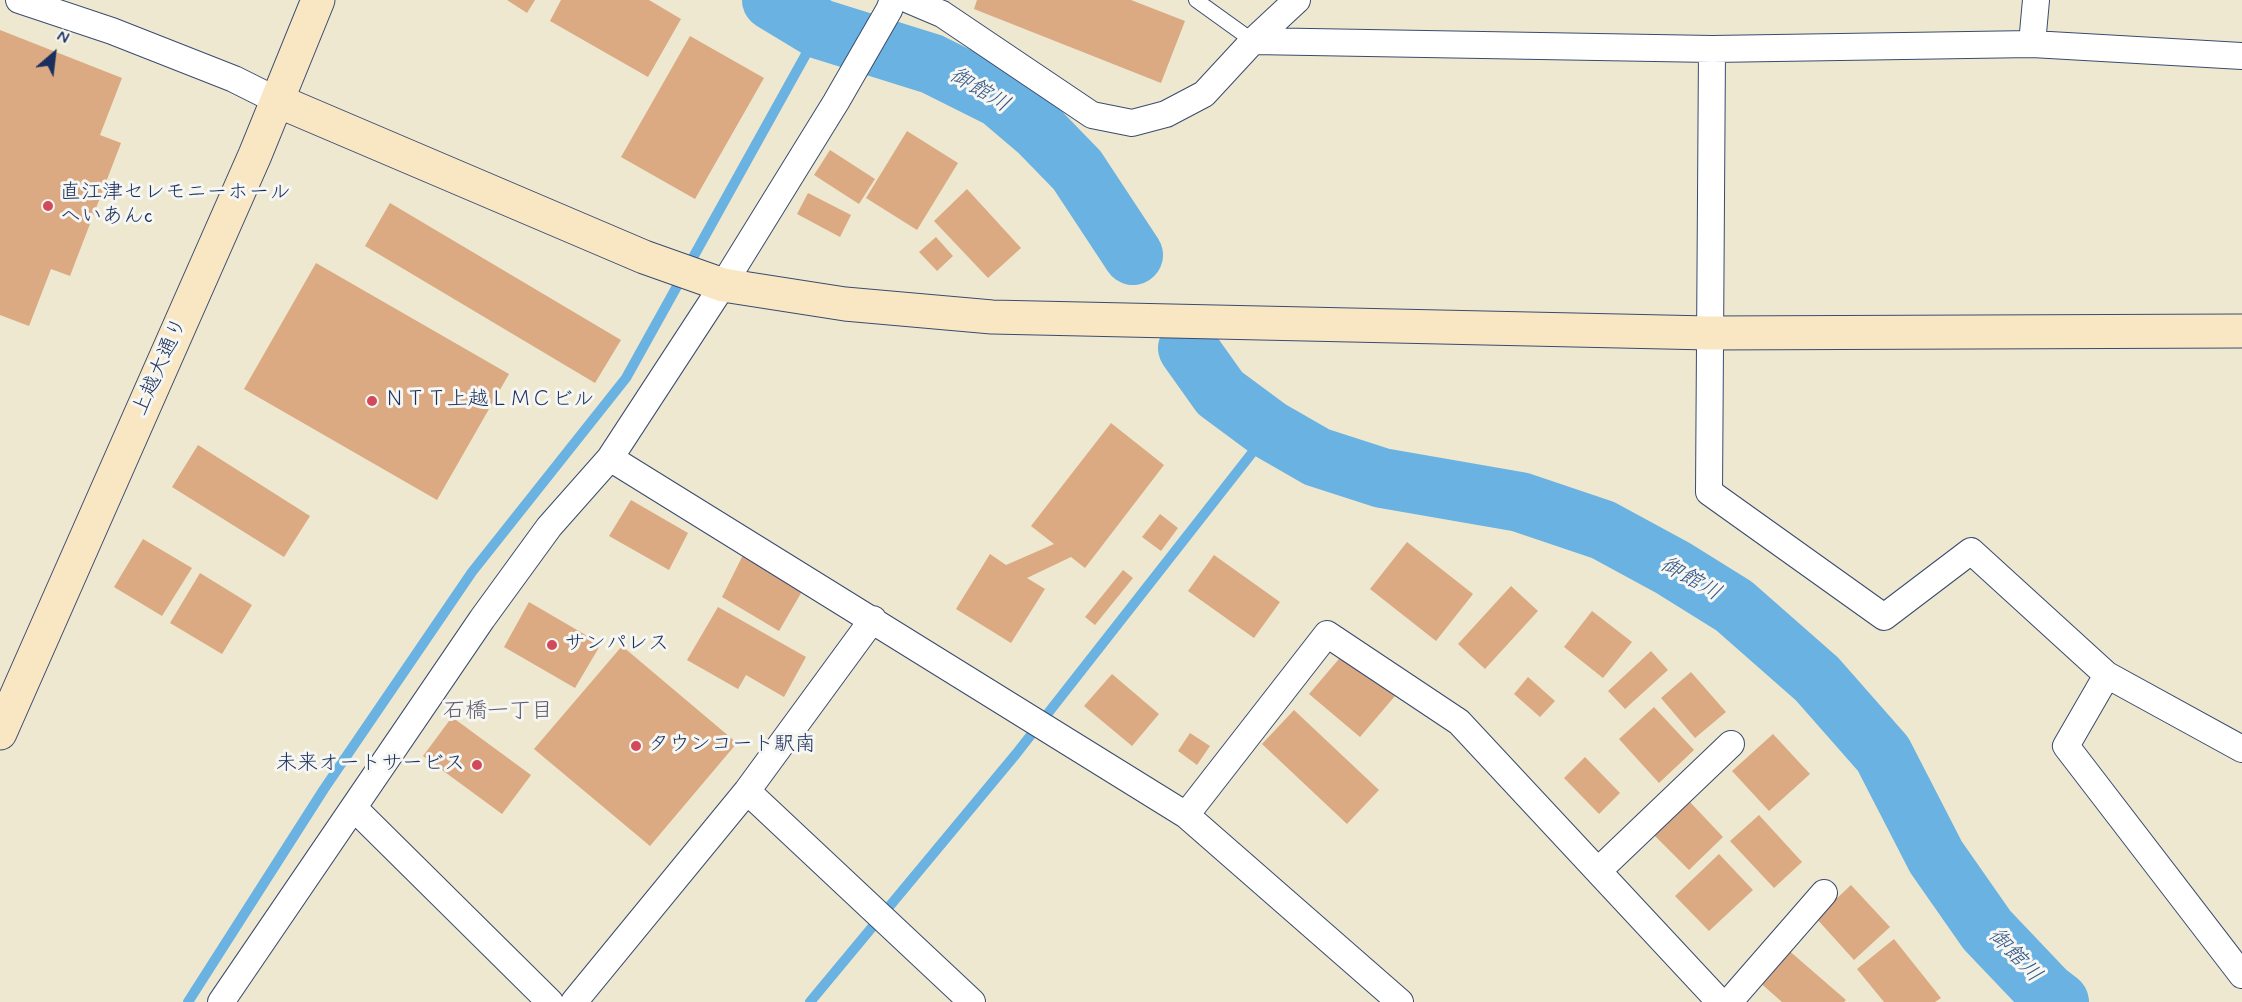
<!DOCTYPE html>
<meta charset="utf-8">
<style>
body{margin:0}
#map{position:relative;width:2242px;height:1002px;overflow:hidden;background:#ede8cf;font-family:Mynerve,sans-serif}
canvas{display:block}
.north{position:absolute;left:24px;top:24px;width:60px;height:60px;-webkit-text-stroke:4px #f6f6f2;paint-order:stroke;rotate:28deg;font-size:16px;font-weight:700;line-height:24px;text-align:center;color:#1b2f5e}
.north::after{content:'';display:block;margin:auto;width:21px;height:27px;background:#1b2f5e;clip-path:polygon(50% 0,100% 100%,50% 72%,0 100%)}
</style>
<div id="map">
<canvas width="2242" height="1002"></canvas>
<div class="north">N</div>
</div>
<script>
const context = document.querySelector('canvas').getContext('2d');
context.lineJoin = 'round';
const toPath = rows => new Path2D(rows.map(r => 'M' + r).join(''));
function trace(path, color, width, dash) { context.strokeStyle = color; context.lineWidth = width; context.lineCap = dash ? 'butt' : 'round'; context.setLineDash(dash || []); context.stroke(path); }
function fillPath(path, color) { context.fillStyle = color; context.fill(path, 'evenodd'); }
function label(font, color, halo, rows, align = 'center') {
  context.font = font + ' Mynerve,"Klee One",sans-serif'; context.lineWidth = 6; context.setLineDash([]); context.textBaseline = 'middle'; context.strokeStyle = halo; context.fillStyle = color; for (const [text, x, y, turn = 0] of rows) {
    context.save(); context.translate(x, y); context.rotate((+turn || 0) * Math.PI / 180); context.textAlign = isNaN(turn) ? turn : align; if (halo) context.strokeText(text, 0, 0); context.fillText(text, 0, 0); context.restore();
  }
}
const stream = toPath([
 [188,1002,324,789,472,572,626,378,820,29],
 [810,1002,1016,754,1270,430]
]);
const river = toPath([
 [772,0,820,29,932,64,1000,98,1040,132,1077,170,1133,255],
 [1188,348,1220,393,1270,430,1317,457,1382,478,1520,502,1603,530,1673,568,1734,606,1817,679,1883,754,1936,857,1987,930,2046,992,2059,1002]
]);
const building = toPath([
 [507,0,535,0,527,13],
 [561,0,649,0,681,19,648,77,550,21],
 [977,0,1131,0,1185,21,1161,83,974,9],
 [0,30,122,78,100,135,121,143,70,276,51,269,29,326,0,315],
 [690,36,764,78,695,199,621,157],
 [907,131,958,163,917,230,866,198],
 [830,150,875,179,859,204,814,175],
 [967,189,1021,248,988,278,934,221],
 [808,193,851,215,840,237,797,214],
 [390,203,621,340,595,383,365,246],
 [936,237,953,256,937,271,919,252],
 [316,263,509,374,437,500,244,389],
 [1111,423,1164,465,1085,568,1071,557,1027,578,1045,589,1011,643,956,609,990,554,1006,565,1054,544,1031,526],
 [198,445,310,516,284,557,172,487],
 [631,500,688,533,669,570,609,536],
 [1160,514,1178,528,1161,551,1142,537],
 [143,539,192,568,162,616,114,587],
 [1407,542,1473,594,1436,641,1370,589],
 [743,555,804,588,779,631,722,597],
 [1214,555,1280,602,1254,638,1188,591],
 [1123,570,1133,578,1095,625,1085,617],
 [200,573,252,605,222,654,170,623],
 [1511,586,1538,611,1485,669,1458,644],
 [529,602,601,644,575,688,504,647],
 [718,607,806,657,784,697,746,675,738,689,687,660],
 [1592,611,1632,642,1603,678,1564,647],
 [622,646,737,743,650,846,534,749],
 [1651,651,1668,670,1625,709,1608,691],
 [1344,653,1395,696,1360,737,1309,694],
 [1691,672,1726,712,1695,738,1661,698],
 [1112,674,1159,714,1132,746,1084,706],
 [1528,677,1555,701,1540,717,1514,694],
 [1654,707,1694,750,1659,783,1619,739],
 [1294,710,1379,790,1347,824,1262,744],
 [452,717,531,775,502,814,423,756],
 [1190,733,1210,746,1197,765,1178,751],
 [1773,734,1810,774,1769,811,1732,771],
 [1585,757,1620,793,1599,814,1564,778],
 [1689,801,1723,837,1689,870,1654,835],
 [1759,815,1802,862,1774,888,1730,841],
 [1719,854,1753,890,1709,931,1675,896],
 [1851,885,1890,927,1854,960,1816,918],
 [1894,939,1941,998,1935,1002,1884,1002,1857,969],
 [1786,948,1846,1000,1844,1002,1782,1002,1757,980]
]);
const lane = toPath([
 [1196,0,1253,41]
]);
const street = toPath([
 [19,0,112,31,234,79,278,101],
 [909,0,942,14,1092,115,1132,123,1166,114,1204,94,1253,41,1297,0],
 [1253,41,1712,49,2032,44,2242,56],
 [2032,44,2036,0],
 [1712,49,1709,492,1884,617,1971,551,2107,675,2242,749],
 [610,458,1186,815,1400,1002],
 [2107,675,2066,746,2242,975],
 [747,791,972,1002],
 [354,808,550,1002],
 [1186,815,1327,634,1459,722,1720,1002],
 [1599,870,1731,744],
 [221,1002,482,619,549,527,610,458,723,285,836,102,889,10,893,0],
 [574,1002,747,791,873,619],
 [1729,1002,1824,893]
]);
const secondary = toPath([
 [278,101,644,257,723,285,845,304,992,317,1709,333,2242,331],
 [0,733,255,155,318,0]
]);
const markers = [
 [48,206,6,"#d1495b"],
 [372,401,6,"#d1495b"],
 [552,645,6,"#d1495b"],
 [636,746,6,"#d1495b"],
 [477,765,6,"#d1495b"]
];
const poiNames = [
 ["直江津セレモニーホール",60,194],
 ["へいあんc",60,218],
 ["ＮＴＴ上越ＬＭＣビル",384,401],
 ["サンパレス",564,645],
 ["タウンコート駅南",648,746],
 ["未来オートサービス",465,765,"right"]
];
const streetNames = [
 ["上越大通り",161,367,-66]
];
const waterNames = [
 ["御館川",979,91,31],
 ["御館川",1690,580,30],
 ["御館川",2014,956,46]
];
const neighbourhoodNames = [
 ["石橋一丁目",498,712]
];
trace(stream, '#6ab2e2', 10);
trace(river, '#6ab2e2', 60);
fillPath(building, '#dbaa83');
trace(lane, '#3a4b6f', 16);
trace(street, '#3a4b6f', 28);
trace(secondary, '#3a4b6f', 35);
trace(lane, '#fff', 14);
trace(street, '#fff', 26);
trace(secondary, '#f9e7c3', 33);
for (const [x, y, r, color] of markers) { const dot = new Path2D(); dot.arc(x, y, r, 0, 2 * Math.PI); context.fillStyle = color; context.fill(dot); trace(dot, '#f6f6f2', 2); }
label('21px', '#1b2f5e', '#f6f6f2', poiNames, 'left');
label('21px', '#1b2f5e', '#f6f6f2', streetNames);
label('italic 22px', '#335686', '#f6f6f2', waterNames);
label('22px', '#5e5a6b', '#f6f6f2', neighbourhoodNames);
</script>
